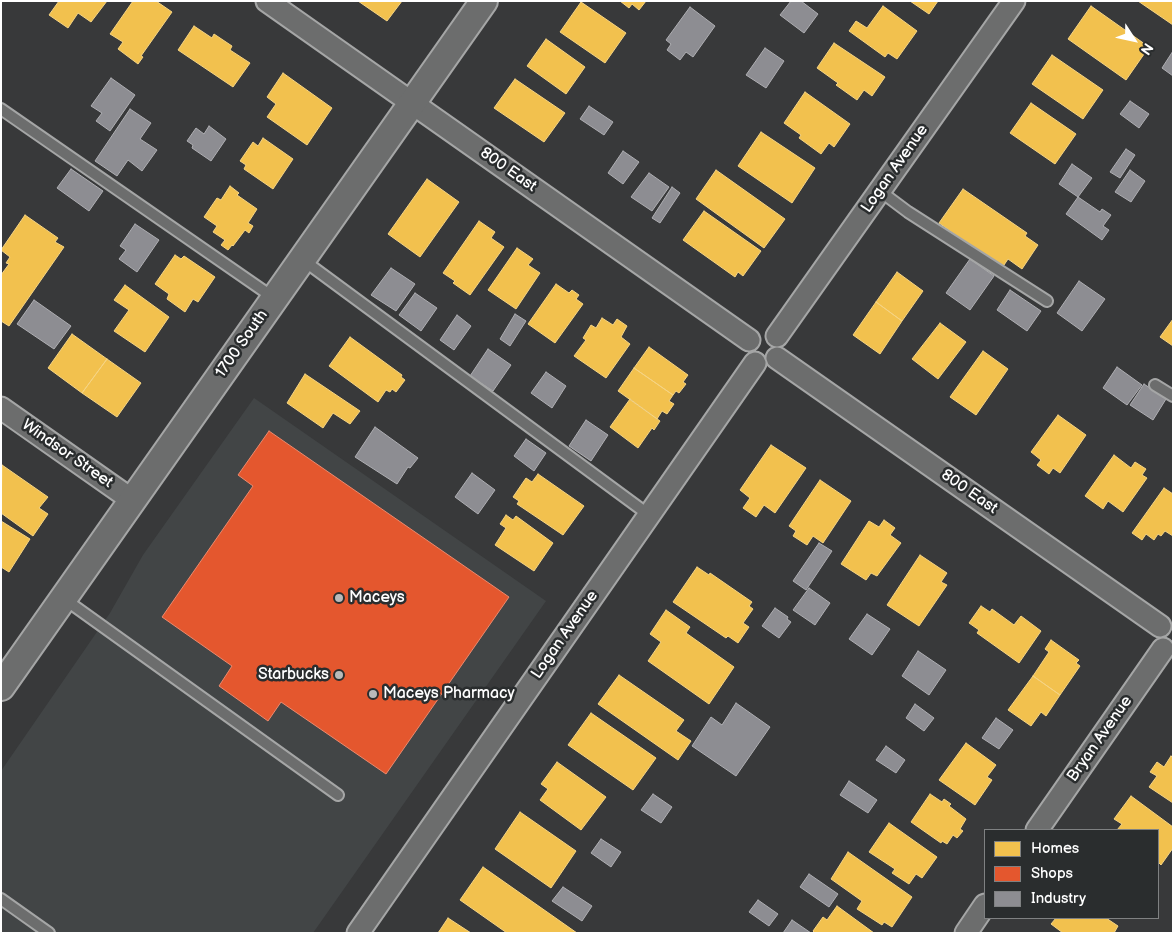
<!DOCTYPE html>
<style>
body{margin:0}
#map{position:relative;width:1174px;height:934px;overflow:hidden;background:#38393a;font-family:"Balsamiq Sans",sans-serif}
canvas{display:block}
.frame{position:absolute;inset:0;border:2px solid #fff;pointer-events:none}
.legend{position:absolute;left:984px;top:829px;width:175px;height:90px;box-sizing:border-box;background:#2a2d2e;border:1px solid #7f8182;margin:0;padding:6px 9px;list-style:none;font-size:15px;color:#fff}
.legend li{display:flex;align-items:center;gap:10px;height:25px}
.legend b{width:25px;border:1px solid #7f8182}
.north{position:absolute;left:1109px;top:15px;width:50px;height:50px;-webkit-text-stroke:4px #2a2d2e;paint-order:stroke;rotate:125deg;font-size:14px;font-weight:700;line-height:20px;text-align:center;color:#fff}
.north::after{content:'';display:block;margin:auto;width:18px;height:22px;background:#fff;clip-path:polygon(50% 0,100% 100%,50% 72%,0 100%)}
</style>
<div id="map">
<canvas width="1174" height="934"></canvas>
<div class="frame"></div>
<ul class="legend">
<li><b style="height:14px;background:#f2c14e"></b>Homes</li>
<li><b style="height:14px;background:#e4572e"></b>Shops</li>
<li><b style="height:14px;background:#8d8d92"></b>Industry</li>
</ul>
<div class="north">N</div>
</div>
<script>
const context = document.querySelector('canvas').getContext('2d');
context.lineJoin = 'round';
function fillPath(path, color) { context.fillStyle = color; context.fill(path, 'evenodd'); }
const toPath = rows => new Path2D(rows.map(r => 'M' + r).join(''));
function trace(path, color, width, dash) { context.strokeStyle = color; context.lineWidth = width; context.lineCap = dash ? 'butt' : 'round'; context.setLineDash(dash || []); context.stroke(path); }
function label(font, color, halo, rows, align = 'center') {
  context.font = font + ' "Balsamiq Sans",sans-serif'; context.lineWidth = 5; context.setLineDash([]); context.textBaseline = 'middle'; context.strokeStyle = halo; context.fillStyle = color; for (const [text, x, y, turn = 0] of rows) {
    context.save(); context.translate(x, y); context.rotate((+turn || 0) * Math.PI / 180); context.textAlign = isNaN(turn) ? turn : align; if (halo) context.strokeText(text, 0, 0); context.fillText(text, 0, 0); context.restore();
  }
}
const built = toPath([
 [254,398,546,601,313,933,1,933,1,771,110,613,143,555]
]);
const homes = toPath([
 [59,1,107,1,91,22,78,13,68,28,49,15,59,1],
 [133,1,156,1,172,12,141,56,143,57,138,64,118,49,123,42,110,34,133,1],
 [358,1,402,1,387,21,358,1],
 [620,1,646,1,639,10,632,4,629,8,620,1],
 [910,1,938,1,929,14,910,1],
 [1138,1,1173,1,1173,25,1138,1],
 [581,2,626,33,605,63,560,32,581,2],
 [883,6,917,31,897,59,888,53,885,57,849,31,856,21,867,28,883,6],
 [1091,6,1149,47,1126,80,1068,39,1091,6],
 [194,26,212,38,214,34,232,46,230,50,250,63,233,87,178,50,194,26],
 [546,39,585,67,566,94,527,66,546,39],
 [834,43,885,77,872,96,864,90,857,100,836,85,838,83,817,68,834,43],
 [1052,55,1103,90,1083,119,1032,84,1052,55],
 [283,73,332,108,307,145,267,117,276,104,267,97,283,73],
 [515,79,565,113,544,142,494,108,515,79],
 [805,92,850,124,834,147,829,143,821,154,799,138,801,135,784,123,805,92],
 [1031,103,1076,134,1055,164,1010,133,1031,103],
 [761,132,815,168,792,203,738,166,761,132],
 [263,138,293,159,273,189,244,169,246,165,240,161,253,142,258,146,263,138],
 [716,170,785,219,764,248,696,199,716,170],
 [427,179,459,202,420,257,388,234,427,179],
 [230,186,239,193,237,195,257,209,248,223,253,226,249,233,245,230,233,246,232,245,228,250,221,245,225,240,213,232,217,226,204,217,217,198,221,200,230,186],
 [963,189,1027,233,1025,236,1038,245,1022,269,1008,259,1002,268,939,223,963,189],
 [704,211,761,251,743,276,738,272,735,277,683,240,704,211],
 [25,215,58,238,55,242,64,247,9,326,1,321,1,275,9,264,6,263,10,257,1,250,25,215],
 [479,221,495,232,491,238,504,247,470,295,453,283,455,281,443,273,479,221],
 [517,248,533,259,528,265,540,273,516,309,488,290,517,248],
 [175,255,181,259,184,256,215,277,198,302,193,299,185,312,167,299,169,294,155,284,175,255],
 [897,272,923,291,902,321,876,302,897,272],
 [556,284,569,293,572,290,579,295,576,299,583,304,555,343,528,324,556,284],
 [125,285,169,317,145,352,114,331,129,310,114,300,125,285],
 [876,302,902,321,880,354,853,335,876,302],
 [602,318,613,325,617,319,627,326,621,337,630,344,606,378,574,356,586,340,583,338,591,325,596,328,602,318],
 [1173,319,1173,346,1160,337,1173,319],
 [940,323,966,342,938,379,912,359,940,323],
 [72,334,107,359,82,393,48,368,72,334],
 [350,337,402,375,401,377,405,380,396,392,392,389,390,392,386,390,378,402,329,366,350,337],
 [649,347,688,375,683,382,686,384,679,393,676,391,673,395,634,368,649,347],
 [983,351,1008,369,976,415,950,397,983,351],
 [107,359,141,383,117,417,82,393,107,359],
 [634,368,673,395,669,401,674,404,667,414,662,411,657,419,618,391,634,368],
 [305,374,360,411,350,424,333,413,323,428,287,403,305,374],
 [630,399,660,421,654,430,652,428,638,448,610,427,630,399],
 [1058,415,1086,435,1060,473,1053,468,1049,474,1037,465,1041,460,1031,452,1058,415],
 [771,445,806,468,775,513,764,505,756,517,743,508,750,498,740,490,771,445],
 [1114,455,1131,468,1135,462,1146,469,1142,475,1147,478,1123,512,1108,501,1103,509,1085,496,1114,455],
 [2,465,48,497,39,508,48,514,33,536,1,513,2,465],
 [538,474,584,506,563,535,517,504,519,501,513,497,526,478,532,482,538,474],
 [820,480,851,501,823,543,813,536,807,545,793,536,796,531,789,526,820,480],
 [1164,488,1173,494,1173,536,1165,531,1161,536,1158,534,1154,540,1146,534,1142,540,1132,533,1164,488],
 [506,515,513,520,516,516,553,543,534,571,495,545,506,528,500,524,506,515],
 [884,520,895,528,890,535,901,543,877,576,871,573,866,580,841,564,869,521,879,527,884,520],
 [1,521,30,539,9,572,1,567,1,521],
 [920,555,947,573,941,582,947,585,919,626,887,605,920,555],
 [697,567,709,575,710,573,752,602,749,606,753,609,743,623,749,627,738,643,728,636,726,638,673,602,697,567],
 [981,606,990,612,992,609,1014,625,1021,616,1041,631,1019,663,977,633,979,630,969,623,981,606],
 [666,610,690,627,686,633,734,667,709,704,648,661,661,642,650,634,666,610],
 [1051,640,1079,660,1076,663,1080,666,1060,695,1033,676,1049,652,1045,649,1051,640],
 [619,675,684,720,676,731,691,741,678,760,598,704,619,675],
 [1033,676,1060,695,1046,716,1041,712,1031,726,1008,710,1033,676],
 [591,713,656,758,633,790,568,745,591,713],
 [966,743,996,765,987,777,992,780,975,805,939,780,966,743],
 [1171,756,1173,758,1173,803,1149,787,1157,776,1150,772,1157,762,1164,767,1171,756],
 [557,762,606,797,581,830,540,800,548,789,541,784,557,762],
 [930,794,942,802,944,799,951,804,949,806,966,819,960,829,963,831,957,838,953,835,947,844,942,841,941,843,911,822,930,794],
 [1131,796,1173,827,1173,848,1161,865,1158,862,1158,830,1117,830,1122,824,1114,819,1131,796],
 [520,812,576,851,551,888,495,849,520,812],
 [889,823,937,857,922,878,916,874,909,884,892,873,895,869,869,852,889,823],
 [848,852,912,897,892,927,884,922,882,925,857,909,862,901,831,879,848,852],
 [483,867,577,933,507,933,460,900,483,867],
 [837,906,874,933,815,933,813,931,823,917,827,920,837,906],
 [448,918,471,933,438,933,448,918],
 [1056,918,1106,918,1118,926,1114,933,1063,933,1051,924,1056,918]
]);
const shops = toPath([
 [269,431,509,597,386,774,281,702,268,721,219,686,232,666,162,617,253,486,238,475,269,431]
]);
const industry = toPath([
 [791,1,801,1,818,14,804,33,780,15,791,1],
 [690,7,715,26,693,57,686,52,680,60,667,50,671,44,666,40,690,7],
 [765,48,784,61,766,88,746,75,765,48],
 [1173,51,1173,76,1162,68,1173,51],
 [111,78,135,95,110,131,96,121,102,113,91,106,111,78],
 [1130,101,1149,114,1139,128,1120,114,1130,101],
 [589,106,613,122,604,135,580,119,589,106],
 [130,109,151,123,140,139,157,150,142,171,128,160,117,176,95,161,130,109],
 [209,126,226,139,211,161,192,148,193,145,187,141,196,128,204,134,209,126],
 [1126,149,1135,155,1120,178,1110,172,1126,149],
 [623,151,639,162,623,184,608,173,623,151],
 [1072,164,1092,178,1078,197,1059,184,1072,164],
 [71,169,103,191,89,211,57,188,71,169],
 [1130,170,1145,181,1131,202,1115,192,1130,170],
 [649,173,669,187,652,211,631,197,649,173],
 [672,187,680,193,660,223,652,218,672,187],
 [1078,197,1100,212,1102,209,1111,215,1103,226,1109,230,1102,240,1066,214,1078,197],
 [135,224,159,240,137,272,119,259,126,250,120,246,135,224],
 [970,259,994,276,970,310,946,293,970,259],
 [391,268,415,284,396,311,371,295,391,268],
 [1079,281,1105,299,1082,331,1057,313,1079,281],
 [1010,290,1041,311,1027,331,997,310,1010,290],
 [415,293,437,308,421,331,399,315,415,293],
 [34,300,71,326,54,349,17,324,34,300],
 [515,314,526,321,510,346,500,339,515,314],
 [457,315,471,326,454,350,440,340,457,315],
 [488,349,511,365,493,391,470,376,488,349],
 [1117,367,1142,385,1127,405,1103,388,1117,367],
 [546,372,566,386,552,408,531,393,546,372],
 [1144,384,1166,399,1153,420,1130,405,1144,384],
 [586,420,608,435,591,461,569,446,586,420],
 [375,427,418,458,410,468,408,467,397,484,355,457,375,427],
 [526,439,546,453,534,471,514,456,526,439],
 [472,473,495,490,478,514,455,497,472,473],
 [819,543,832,551,806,590,793,581,819,543],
 [809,588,830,603,815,625,793,610,809,588],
 [775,608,788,617,787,619,791,622,779,638,762,626,775,608],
 [867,614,890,629,872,655,849,639,867,614],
 [918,651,946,670,929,695,902,676,918,651],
 [736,703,770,727,736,776,692,746,711,717,722,725,736,703],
 [915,704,934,718,924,731,906,718,915,704],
 [996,718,1013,730,999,749,982,738,996,718],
 [886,746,905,760,896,773,876,760,886,746],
 [849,781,877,800,868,813,840,795,849,781],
 [653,794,672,807,661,823,641,810,653,794],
 [601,839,621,852,611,867,591,853,601,839],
 [809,874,838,894,829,907,800,887,809,874],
 [563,887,592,906,582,921,552,901,563,887],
 [758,900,778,914,769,926,749,912,758,900],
 [792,920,811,933,783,933,792,920]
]);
const service = toPath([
 [1,109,274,298],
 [880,191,908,212,1047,301],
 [303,260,649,515],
 [1155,385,1173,396],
 [63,598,338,795],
 [1,899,49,933]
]);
const minor = toPath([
 [267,1,749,340],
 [777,336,1014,1],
 [777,358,1160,626],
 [1,408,132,500],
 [1037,830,1163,649],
 [358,933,755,363],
 [966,933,985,905]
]);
const tertiary = toPath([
 [1,687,484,1]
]);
const markers = [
 [339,598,5,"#b9baba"],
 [339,675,5,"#b9baba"],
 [373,694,5,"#b9baba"]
];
const streetNames = [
 ["Logan Avenue",895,169,-55],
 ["800 East",508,170,35],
 ["1700 South",242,344,-55],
 ["Windsor Street",67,454,35],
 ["800 East",969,492,35],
 ["Logan Avenue",565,635,-55],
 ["Bryan Avenue",1100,739,-55]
];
const poiNames = [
 ["Maceys",349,598],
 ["Starbucks",329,675,"right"],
 ["Maceys Pharmacy",383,694]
];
fillPath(built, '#424546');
fillPath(homes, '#f2c14e');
trace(homes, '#f6d483', 1);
fillPath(shops, '#e4572e');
trace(shops, '#ec896d', 1);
fillPath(industry, '#8d8d92');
trace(industry, '#afafb3', 1);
trace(service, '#a5a6a6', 14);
trace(minor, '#a5a6a6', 25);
trace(tertiary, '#a5a6a6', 30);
trace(service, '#6c6d6d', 10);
trace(minor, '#6c6d6d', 21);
trace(tertiary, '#6c6d6d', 26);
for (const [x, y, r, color] of markers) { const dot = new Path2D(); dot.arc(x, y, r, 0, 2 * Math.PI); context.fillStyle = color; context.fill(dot); trace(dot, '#2a2d2e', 2); }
label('16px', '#fff', '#2a2d2e', streetNames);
label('16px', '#fff', '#2a2d2e', poiNames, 'left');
</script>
